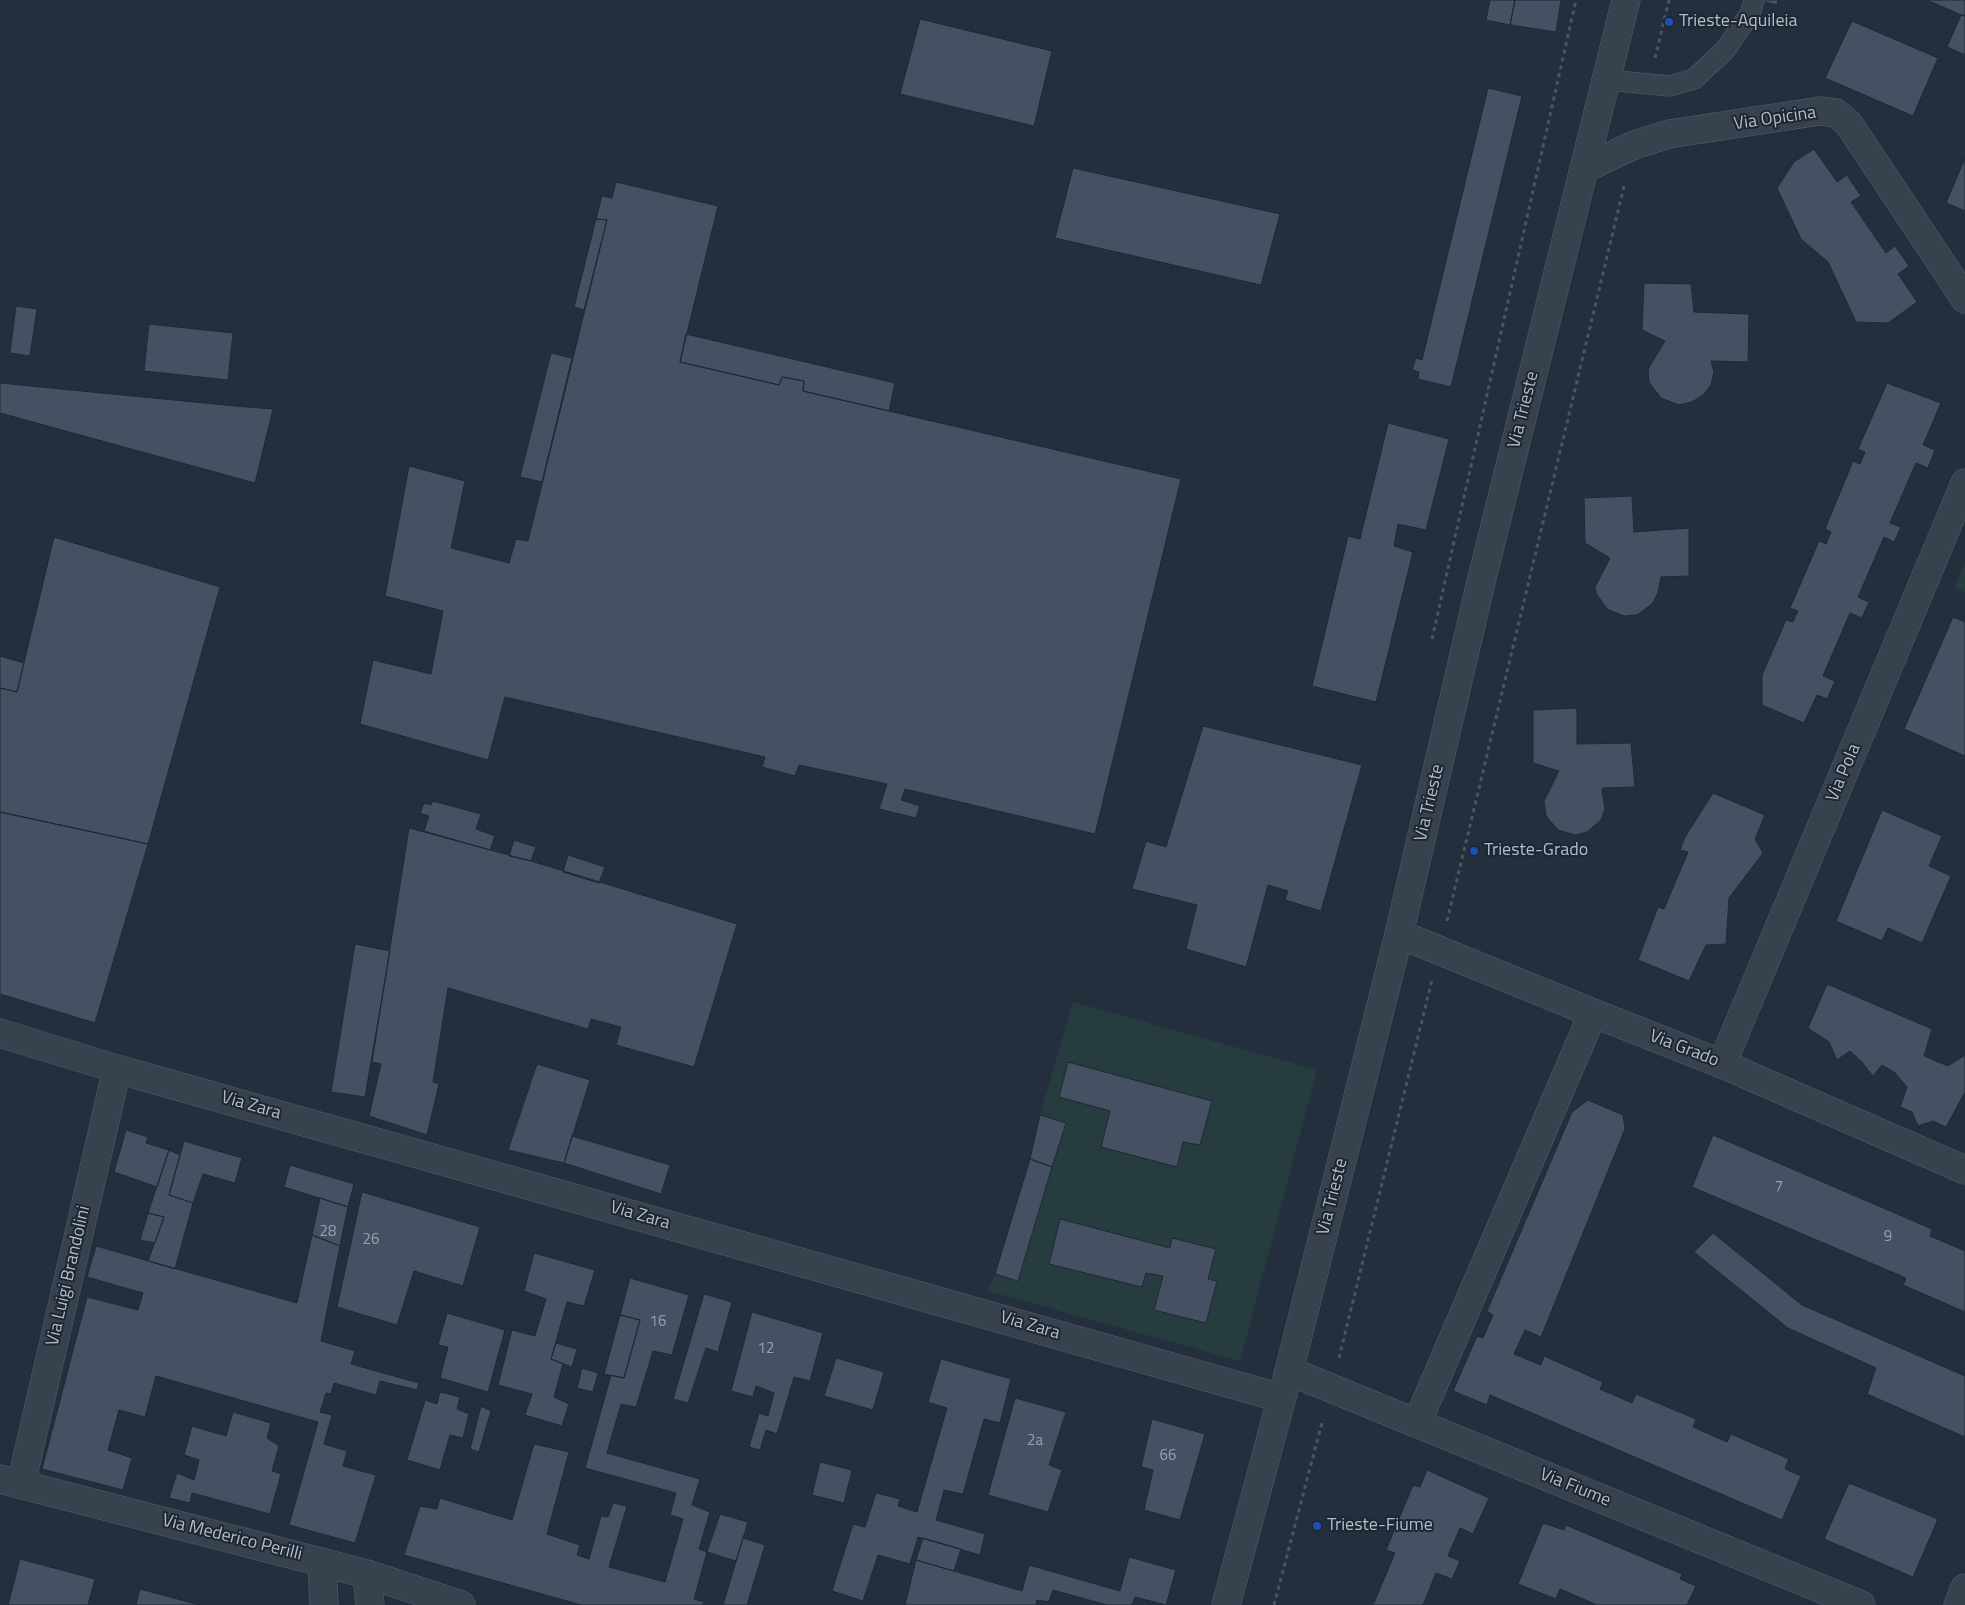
<!DOCTYPE html>
<style>
body{margin:0}
canvas{display:block;background:#242f3e}
</style>
<canvas width="1965" height="1605"></canvas>
<script>
const context = document.querySelector('canvas').getContext('2d');
context.lineJoin = 'round';
function fillPath(path, color) { context.fillStyle = color; context.fill(path, 'evenodd'); }
const toPath = rows => new Path2D(rows.map(r => 'M' + r).join(''));
function trace(path, color, width, dash) { context.strokeStyle = color; context.lineWidth = width; context.lineCap = dash ? 'butt' : 'round'; context.setLineDash(dash || []); context.stroke(path); }
function label(font, color, halo, rows, align = 'center') {
  context.font = font + ' "Titillium Web",sans-serif'; context.lineWidth = 4; context.setLineDash([]); context.textBaseline = 'middle'; context.strokeStyle = halo; context.fillStyle = color; for (const [text, x, y, turn = 0] of rows) {
    context.save(); context.translate(x, y); context.rotate((+turn || 0) * Math.PI / 180); context.textAlign = isNaN(turn) ? turn : align; if (halo) context.strokeText(text, 0, 0); context.fillText(text, 0, 0); context.restore();
  }
}
const green = toPath([
 [1965,562,1965,592,1954,587],
 [1073,1002,1317,1070,1240,1361,988,1291,995,1274,1030,1159,1040,1115]
]);
const building = toPath([
 [1490,0,1515,0,1510,25,1486,20,1490,0],
 [1515,0,1561,0,1556,32,1510,25,1515,0],
 [1757,0,1778,0,1777,5,1757,0],
 [1927,0,1965,0,1965,16,1961,15,1927,0],
 [1961,15,1965,16,1965,55,1947,47,1961,15],
 [920,19,1052,51,1034,126,900,94,920,19],
 [1852,21,1938,58,1913,116,1825,78,1852,21],
 [1488,88,1522,96,1451,387,1418,379,1419,372,1412,370,1416,358,1422,360,1488,88],
 [1814,149,1837,182,1847,175,1861,196,1851,202,1886,253,1895,246,1909,266,1898,274,1917,302,1888,323,1856,322,1828,262,1801,239,1777,188,1794,162,1814,149],
 [1965,158,1965,211,1946,203,1965,158],
 [1073,168,1280,214,1261,285,1055,238,1073,168],
 [616,182,718,206,680,362,779,385,782,377,804,381,803,391,1181,479,1095,834,905,789,901,800,920,806,916,818,879,809,887,784,799,765,795,776,762,767,765,757,505,697,488,760,360,724,373,660,431,674,443,611,385,596,409,466,465,481,451,548,509,563,516,539,528,541,607,220,596,219,602,196,612,198,616,182],
 [596,219,607,220,584,310,574,307,596,219],
 [1644,283,1691,284,1694,312,1749,314,1748,362,1711,361,1714,372,1711,385,1703,395,1692,402,1679,405,1661,398,1649,382,1648,369,1665,341,1642,330,1644,283],
 [16,306,37,309,30,356,10,353,16,306],
 [149,324,233,333,228,380,144,371,149,324],
 [686,334,895,383,889,411,803,391,804,381,782,377,779,385,680,362,686,334],
 [551,353,572,358,542,482,520,477,551,353],
 [0,383,235,406,273,409,255,483,0,413,0,383],
 [1887,383,1941,403,1923,445,1935,450,1928,468,1916,463,1890,523,1901,527,1894,542,1884,537,1858,597,1869,602,1862,618,1850,613,1823,676,1835,681,1827,699,1817,695,1804,723,1762,705,1762,675,1786,620,1793,622,1798,611,1790,608,1819,541,1826,544,1831,532,1825,529,1853,461,1860,464,1865,452,1858,449,1887,383],
 [1388,423,1449,439,1426,530,1398,524,1394,546,1413,552,1376,702,1312,686,1348,536,1360,539,1388,423],
 [1632,496,1634,532,1689,528,1689,576,1661,577,1658,593,1652,604,1637,615,1624,616,1607,609,1596,593,1595,587,1610,558,1585,543,1584,498,1632,496],
 [54,537,220,587,148,844,0,812,0,688,17,692,54,537],
 [1953,617,1965,622,1965,756,1904,729,1953,617],
 [0,656,24,663,17,692,0,688,0,656],
 [1577,708,1577,744,1631,743,1635,787,1603,788,1602,791,1605,809,1601,820,1587,832,1575,835,1558,830,1546,816,1544,801,1559,771,1533,763,1533,710,1577,708],
 [1203,726,1362,765,1321,911,1285,900,1288,891,1268,885,1246,967,1186,949,1197,905,1132,889,1146,841,1166,847,1203,726],
 [1713,793,1765,815,1755,839,1763,853,1729,898,1726,944,1706,945,1689,981,1638,960,1658,907,1664,909,1688,852,1680,850,1685,837,1713,793],
 [433,801,481,814,476,829,495,836,490,850,424,831,429,816,420,813,424,803,431,805,433,801],
 [1882,810,1942,836,1929,866,1951,876,1922,943,1888,928,1882,941,1836,921,1882,810],
 [0,812,148,844,95,1023,0,994,0,812],
 [409,828,531,861,737,924,694,1067,616,1045,621,1027,591,1019,588,1029,448,988,433,1082,439,1084,427,1135,369,1116,381,1064,372,1062,409,828],
 [514,840,536,847,531,861,509,856,514,840],
 [568,855,605,867,599,883,563,872,568,855],
 [355,944,390,951,365,1097,331,1092,355,944],
 [1827,984,1932,1029,1924,1056,1948,1066,1965,1055,1965,1092,1946,1127,1933,1121,1918,1126,1912,1112,1900,1107,1907,1087,1895,1073,1882,1065,1873,1076,1861,1061,1850,1051,1837,1060,1829,1042,1808,1028,1827,984],
 [1068,1062,1212,1101,1200,1145,1183,1142,1177,1167,1101,1147,1110,1111,1059,1097,1068,1062],
 [537,1064,590,1080,564,1163,508,1150,537,1064],
 [1588,1100,1623,1115,1625,1129,1541,1337,1525,1330,1514,1354,1541,1365,1544,1356,1603,1382,1600,1389,1632,1403,1636,1394,1696,1419,1693,1427,1727,1442,1731,1434,1789,1459,1785,1469,1801,1476,1782,1520,1490,1395,1487,1405,1453,1391,1477,1336,1483,1338,1493,1315,1487,1311,1572,1112,1588,1100],
 [1040,1115,1066,1123,1052,1167,1030,1159,1040,1115],
 [126,1130,148,1137,146,1143,169,1150,157,1187,114,1172,126,1130],
 [1713,1135,1932,1229,1930,1236,1965,1251,1965,1312,1903,1285,1906,1278,1692,1187,1713,1135],
 [572,1136,670,1165,661,1194,564,1163,572,1136],
 [184,1141,242,1158,235,1183,203,1174,193,1203,169,1195,184,1141],
 [169,1150,180,1155,169,1195,193,1203,175,1269,148,1261,164,1217,148,1213,169,1150],
 [1030,1159,1052,1167,1018,1281,995,1274,1030,1159],
 [290,1165,354,1184,348,1207,284,1187,290,1165],
 [362,1192,480,1227,463,1286,414,1271,397,1325,337,1307,362,1192],
 [320,1198,348,1207,340,1246,312,1235,320,1198],
 [148,1213,164,1217,155,1243,140,1240,148,1213],
 [1060,1219,1170,1248,1172,1238,1216,1249,1208,1279,1217,1281,1206,1323,1154,1310,1163,1276,1146,1273,1142,1287,1049,1264,1060,1219],
 [1713,1233,1802,1305,1965,1376,1965,1437,1867,1394,1876,1368,1788,1328,1694,1252,1713,1233],
 [312,1235,340,1246,321,1341,355,1351,351,1364,419,1383,417,1390,380,1381,376,1395,334,1383,331,1394,326,1393,320,1412,332,1415,324,1444,347,1451,343,1466,376,1475,355,1543,289,1525,318,1422,156,1376,145,1417,119,1410,108,1450,132,1458,123,1490,42,1469,87,1297,138,1310,143,1293,87,1277,96,1246,297,1303,312,1235],
 [534,1253,595,1270,584,1306,567,1302,551,1359,563,1364,554,1397,569,1404,562,1426,525,1415,532,1394,498,1385,512,1330,535,1336,546,1299,524,1291,534,1253],
 [630,1278,689,1295,672,1355,653,1351,636,1407,621,1404,607,1453,700,1479,692,1505,710,1512,699,1549,707,1552,694,1599,704,1602,703,1605,581,1605,404,1555,420,1506,437,1509,440,1498,512,1520,534,1444,569,1452,547,1534,580,1545,577,1555,589,1559,601,1516,608,1517,613,1503,627,1506,609,1567,665,1582,683,1519,670,1515,676,1493,585,1468,611,1375,624,1378,640,1320,620,1315,630,1278],
 [704,1294,732,1302,718,1352,706,1348,688,1403,673,1399,704,1294],
 [752,1312,823,1333,810,1381,794,1377,777,1434,766,1430,760,1450,749,1447,759,1413,768,1416,774,1393,756,1386,753,1397,731,1391,752,1312],
 [447,1313,505,1330,488,1392,440,1378,448,1347,438,1345,447,1313],
 [620,1315,640,1320,624,1378,604,1374,620,1315],
 [556,1343,577,1349,572,1367,551,1359,556,1343],
 [836,1358,884,1372,873,1410,824,1396,836,1358],
 [941,1359,1011,1379,1000,1423,984,1419,963,1494,944,1490,936,1520,985,1534,980,1555,918,1537,910,1564,878,1555,863,1601,832,1591,853,1524,865,1527,876,1493,900,1499,898,1506,917,1512,947,1408,928,1402,941,1359],
 [582,1368,598,1373,593,1392,577,1388,582,1368],
 [440,1392,460,1397,457,1409,469,1414,463,1438,450,1435,440,1470,407,1460,425,1400,437,1404,440,1392],
 [1015,1398,1066,1412,1049,1465,1062,1470,1048,1512,988,1495,1015,1398],
 [481,1406,491,1411,479,1452,470,1449,481,1406],
 [233,1412,271,1423,267,1438,279,1446,272,1471,281,1474,270,1514,192,1493,190,1503,169,1498,177,1473,194,1480,199,1460,184,1455,192,1426,226,1436,233,1412],
 [1152,1419,1205,1434,1180,1520,1144,1510,1153,1470,1141,1467,1152,1419],
 [820,1462,852,1470,844,1503,812,1495,820,1462],
 [1427,1470,1489,1498,1473,1534,1460,1528,1448,1556,1460,1561,1452,1579,1436,1573,1423,1605,1373,1605,1395,1553,1386,1550,1413,1485,1420,1487,1427,1470],
 [1849,1483,1938,1519,1913,1577,1824,1539,1849,1483],
 [720,1514,748,1522,736,1561,707,1552,720,1514],
 [1543,1523,1564,1530,1566,1525,1682,1574,1680,1579,1696,1586,1687,1605,1597,1605,1560,1589,1556,1599,1518,1584,1543,1523],
 [743,1538,765,1545,747,1605,723,1605,743,1538],
 [923,1538,961,1549,954,1571,916,1560,923,1538],
 [1129,1557,1176,1570,1166,1605,1135,1597,1132,1605,1107,1605,1053,1590,1049,1602,1037,1600,1036,1605,905,1605,916,1560,1022,1591,1029,1565,1120,1591,1129,1557],
 [20,1559,95,1579,88,1605,8,1605,20,1559],
 [140,1589,200,1605,136,1605,140,1589]
]);
const path = toPath([
 [1655,58,1669,0],
 [1432,639,1576,0],
 [1447,921,1624,186],
 [1339,1358,1432,980],
 [1274,1605,1323,1419]
]);
const service = toPath([
 [1607,80,1670,86,1694,79,1725,50,1750,14,1754,0]
]);
const minor = toPath([
 [1584,169,1634,145,1669,134,1820,111,1836,113,1849,124,1965,299],
 [1399,934,1593,1013,1722,1064,1965,1170],
 [0,1033,117,1069,1281,1398],
 [1722,1064,1965,483],
 [1289,1371,1861,1605],
 [1417,1423,1593,1013],
 [0,1479,367,1574,461,1605],
 [21,1484,117,1069],
 [322,1562,324,1605],
 [367,1574,370,1605],
 [1958,1605,1965,1588]
]);
const tertiary = toPath([
 [1226,1605,1289,1371,1399,934,1481,582,1626,0]
]);
const markers = [
 [1669,22,5,"#1a4fb4"],
 [1474,851,5,"#1a4fb4"],
 [1317,1526,5,"#1a4fb4"]
];
const numberNames = [
 ["7",1779,1187],
 ["28",328,1232],
 ["9",1888,1237],
 ["26",371,1240],
 ["16",658,1322],
 ["12",766,1349],
 ["2a",1035,1441],
 ["66",1168,1456]
];
const poiNames = [
 ["Trieste-Aquileia",1679,22],
 ["Trieste-Grado",1484,851],
 ["Trieste-Fiume",1327,1526]
];
const streetNames = [
 ["Via Opicina",1775,119,-8],
 ["Via Trieste",1524,410,-76],
 ["Via Pola",1844,773,-67],
 ["Via Trieste",1430,803,-77],
 ["Via Grado",1684,1049,21],
 ["Via Zara",251,1106,16],
 ["Via Trieste",1333,1197,-76],
 ["Via Zara",640,1216,16],
 ["Via Luigi Brandolini",69,1276,-77],
 ["Via Zara",1030,1326,16],
 ["Via Fiume",1575,1488,22],
 ["Via Mederico Perilli",232,1538,14]
];
fillPath(green, '#263c3f');
fillPath(building, '#455162');
trace(building, '#1f2835', 1);
trace(service, '#565f6c', 21);
trace(minor, '#565f6c', 29);
trace(tertiary, '#565f6c', 29);
trace(path, '#44595c', 3, [4, 4]);
trace(service, '#38414e', 20);
trace(minor, '#38414e', 28);
trace(tertiary, '#38414e', 28);
for (const [x, y, r, color] of markers) { const dot = new Path2D(); dot.arc(x, y, r, 0, 2 * Math.PI); context.fillStyle = color; context.fill(dot); trace(dot, '#1d2633', 2); }
label('15px', '#98a1af', null, numberNames);
label('18px', '#b4bcc9', '#1d2633', poiNames, 'left');
label('18px', '#b4bcc9', '#1d2633', streetNames);
</script>
